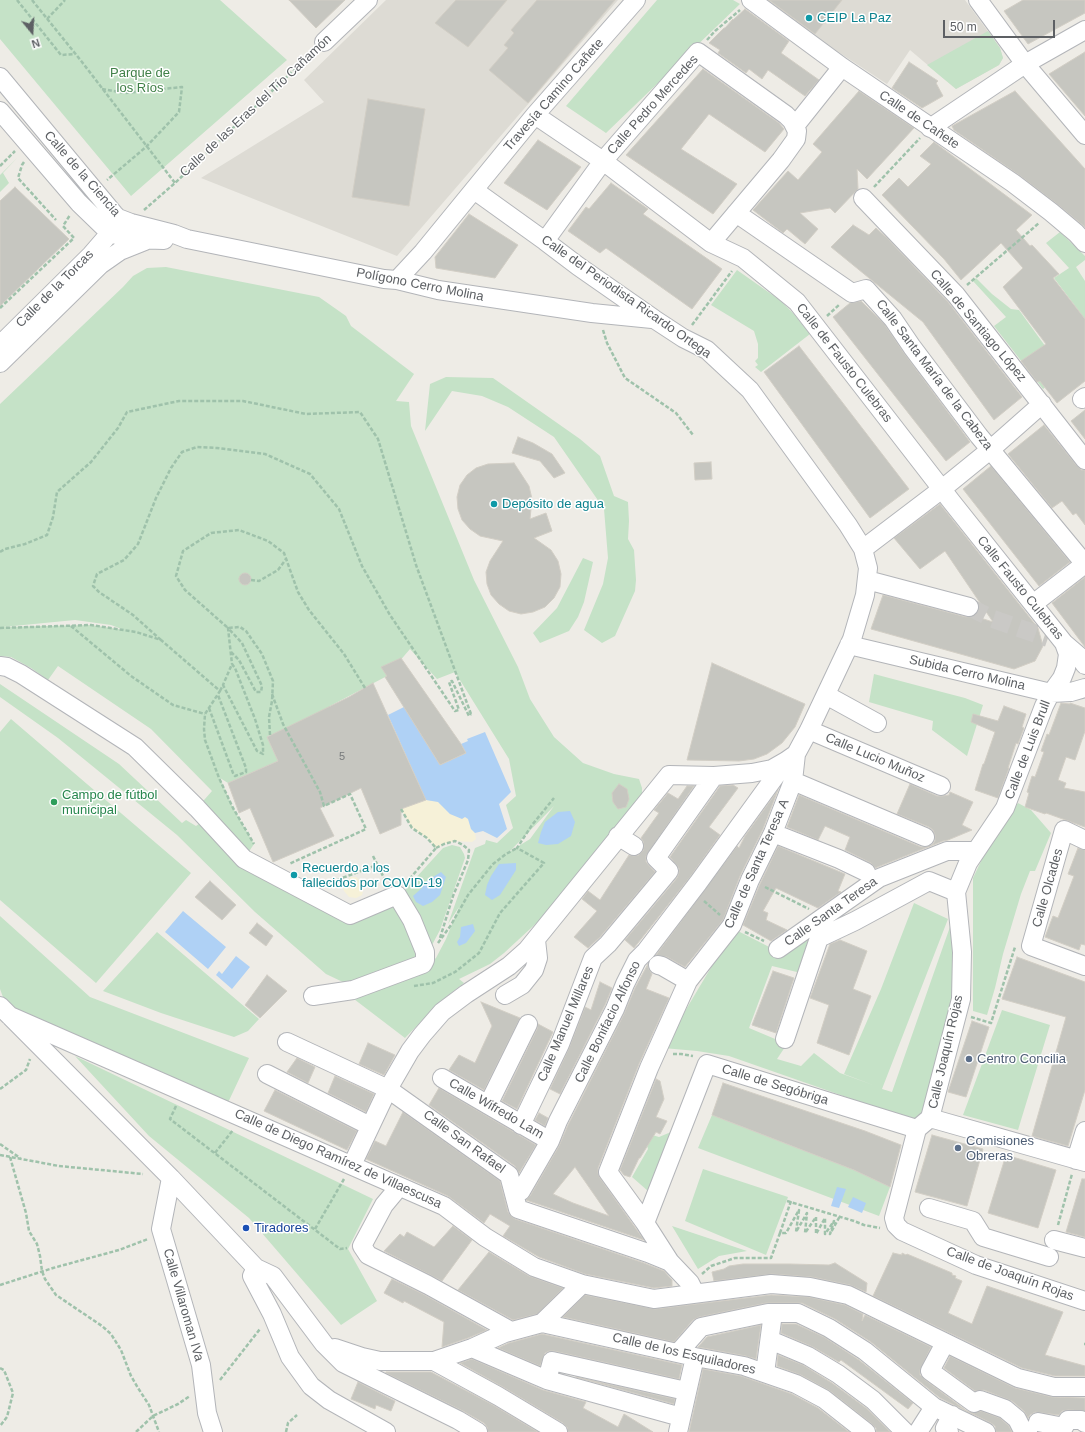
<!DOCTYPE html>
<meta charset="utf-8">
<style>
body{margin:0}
#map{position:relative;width:1085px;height:1432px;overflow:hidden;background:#eeece6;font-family:Arial,sans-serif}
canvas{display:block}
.north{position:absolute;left:12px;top:12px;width:40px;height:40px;-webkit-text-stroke:3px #fff;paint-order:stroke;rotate:162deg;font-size:11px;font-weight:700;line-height:16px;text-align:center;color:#5d6064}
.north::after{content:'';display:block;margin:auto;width:14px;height:18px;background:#5d6064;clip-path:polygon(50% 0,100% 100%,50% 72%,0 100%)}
.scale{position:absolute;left:943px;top:20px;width:112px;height:18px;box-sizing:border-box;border:2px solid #5d6064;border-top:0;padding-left:5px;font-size:12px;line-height:14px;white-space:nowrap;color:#5d6064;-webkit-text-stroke:3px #fff;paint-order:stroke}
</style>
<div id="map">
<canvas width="1085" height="1432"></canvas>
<div class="north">N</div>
<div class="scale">50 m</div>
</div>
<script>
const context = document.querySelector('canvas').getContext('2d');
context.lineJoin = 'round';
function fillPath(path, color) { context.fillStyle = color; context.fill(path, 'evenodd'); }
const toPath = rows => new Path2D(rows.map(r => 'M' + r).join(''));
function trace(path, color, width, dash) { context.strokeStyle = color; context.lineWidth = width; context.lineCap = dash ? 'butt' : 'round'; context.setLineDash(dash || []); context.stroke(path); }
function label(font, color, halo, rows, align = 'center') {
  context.font = font + ' Arial,sans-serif'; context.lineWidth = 3; context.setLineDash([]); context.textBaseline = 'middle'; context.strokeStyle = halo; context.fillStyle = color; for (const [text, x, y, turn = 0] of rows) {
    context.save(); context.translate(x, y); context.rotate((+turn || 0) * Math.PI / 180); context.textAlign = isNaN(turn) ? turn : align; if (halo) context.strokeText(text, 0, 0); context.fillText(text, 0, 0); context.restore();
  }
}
const education = toPath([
 [386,0,618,0,397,256,201,178,324,102,304,80],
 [766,0,965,0,1000,48,1003,58,999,65,956,89,910,50,887,84,814,36]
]);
const green = toPath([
 [0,0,220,0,287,60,131,196,0,39],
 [657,0,733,0,740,4,606,133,566,106],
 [988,31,1000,48,1003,58,999,65,956,89,927,65],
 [17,158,3,173,9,183,0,192,0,175],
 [1060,232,1085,256,1085,260,1076,267,1085,281,1085,319,1054,278,1069,268,1046,243],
 [166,267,319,297,346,316,351,326,414,374,396,401,409,402,411,426,474,580,518,667,530,699,554,737,583,763,614,774,639,779,642,788,642,794,543,917,504,953,490,964,459,979,464,983,441,1001,405,1038,350,996,347,984,326,974,255,912,177,835,58,738,0,697,0,684,119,764,182,823,186,820,196,826,204,820,197,808,212,791,151,729,58,666,48,680,31,668,11,657,0,656,0,404,123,287,133,276,147,268],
 [75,620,111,625,124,630,91,625,3,627],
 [410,649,437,679,455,672,509,759,516,796,506,805,513,828,497,843,486,840,485,844,475,848,448,924,459,907,446,939,436,958,419,972,412,920,397,895,350,915,244,859,254,844,233,808,220,778,228,783,278,761,267,737,270,735,280,748,337,723,330,706,387,676],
 [554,806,530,839,509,852,515,846],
 [737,270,781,301,793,313,810,334,761,372,755,367,758,365,755,361,758,358,758,344,754,331,711,305],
 [976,278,992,294,1011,309,1019,310,1064,372,1043,389,994,326,1006,317,973,281],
 [446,377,493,378,580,439,600,456,614,496,628,502,629,521,628,539,634,550,636,580,635,591,615,636,602,643,584,630,603,584,608,558,604,509,554,437,508,407,482,396,452,391,425,431,430,384],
 [583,558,593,562,584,602,578,617,569,631,540,643,533,633,557,608],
 [874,674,942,692,965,698,983,705,967,756,932,730,933,721,869,702],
 [11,719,191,873,96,983,0,900,0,732],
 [1018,803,1031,810,1051,833,1035,871,1030,871,1021,894,1003,954,995,988,987,1015,973,1011,973,878,993,836],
 [452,845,460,847,464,854,465,858,440,930,432,945,403,892,443,848],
 [914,903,948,919,882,1089,892,1092,951,924,957,1000,928,1113,912,1120,729,1056,697,1051,663,1048,734,929,781,953,814,935,801,973,772,966,749,1028,787,1044,777,1059,801,1066,814,1053,840,1073,873,1085,844,1074,881,989],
 [0,916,90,997,249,1058,225,1109,10,1016,0,989],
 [157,932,259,1019,248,1031,234,1037,161,1013,103,991],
 [1002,1010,1050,1025,1018,1130,963,1115],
 [75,1056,373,1199,348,1249,377,1301,341,1325,249,1218,149,1136],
 [712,1115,854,1170,890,1187,879,1216,698,1148],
 [671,1132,648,1191,632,1177,648,1149,647,1146,649,1134,659,1137],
 [703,1169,788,1197,766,1255,685,1221],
 [672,1226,747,1251,719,1256,698,1269]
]);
const sand = toPath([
 [426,800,438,801,450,814,465,817,468,819,471,829,475,833,476,839,472,842,455,841,444,844,436,848,427,838,412,828,401,809],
 [350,877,356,877,362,883,364,887,362,895,356,898,349,897,344,891,343,887]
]);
const water = toPath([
 [404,707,440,765,466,753,461,744,468,741,467,739,485,732,511,792,499,804,507,829,497,838,483,831,475,833,471,829,468,819,465,817,462,819,450,814,438,802,426,800,388,715],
 [570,811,575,822,571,836,558,844,546,845,538,843,541,832,545,822,558,812],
 [516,863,516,870,500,895,492,900,485,895,487,885,491,876,499,864],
 [441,872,446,877,440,895,432,902,423,906,416,902,413,896,422,888,425,882],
 [183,911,226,947,208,969,165,932],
 [473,924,475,931,466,943,459,946,457,942,460,937,461,927],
 [236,956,250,967,232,989,216,975,219,971,222,974],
 [837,1187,846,1189,839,1208,831,1206],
 [853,1197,866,1203,862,1213,848,1207]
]);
const building = toPath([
 [289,0,345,0,316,28,289,0],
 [456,0,507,0,468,47,435,23,456,0],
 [537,0,615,0,528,103,489,70,508,48,504,45,514,33,511,30,537,0],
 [769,0,842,0,815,34,769,0],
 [1023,0,1085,0,1085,13,1028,44,1004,11,1023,0],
 [745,9,789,41,781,53,819,80,805,96,768,70,762,79,749,69,746,73,718,53,720,50,709,43,724,28,725,28,733,19,733,20,745,9],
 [1085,52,1085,116,1049,74,1085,52],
 [909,62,938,81,936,83,943,96,922,108,892,88,909,62],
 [703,69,779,123,784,129,765,152,709,114,681,149,737,184,713,214,626,155,703,69],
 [859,91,914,128,867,179,857,169,858,189,835,213,830,208,800,213,818,229,805,244,787,229,783,233,753,210,788,171,798,180,822,152,813,144,859,91],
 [1015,91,1085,169,1085,227,1057,204,1019,175,954,130,952,126,1015,91],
 [368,99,425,109,409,206,352,197,368,99],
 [538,140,581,167,547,210,504,183,538,140],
 [934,142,1032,215,1016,230,1030,246,1032,245,1059,274,1053,278,1085,319,1085,381,1057,403,1040,381,1037,382,1021,361,1046,344,1003,287,1023,268,1001,243,961,280,944,259,882,195,899,178,908,187,931,164,920,156,934,142],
 [611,183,648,209,643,214,722,269,692,309,606,248,600,253,568,231,586,207,589,209,611,183],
 [15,187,69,239,0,306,0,201,15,187],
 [469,214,518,245,495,278,436,268,435,257,469,214],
 [853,225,869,235,876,228,887,238,948,302,1022,397,994,420,923,322,831,247,853,225],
 [861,301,885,325,904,353,970,442,946,461,833,317,850,303,861,301],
 [799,346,909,489,870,518,764,372,799,346],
 [1085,410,1085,439,1071,421,1085,410],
 [1044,425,1077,466,1081,470,1085,470,1085,525,1076,513,1073,515,1062,501,1052,508,1008,454,1044,425],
 [518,437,533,443,552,454,565,473,554,478,540,461,512,453,518,437],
 [711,462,712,479,695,480,694,463,711,462],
 [514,463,529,486,532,499,530,519,546,513,552,531,534,538,551,550,558,561,561,574,560,587,554,598,545,607,533,612,521,614,509,611,499,604,491,595,487,584,486,572,490,561,503,541,480,536,470,529,462,520,458,509,457,497,460,485,467,475,476,468,488,464,514,463],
 [991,466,1070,562,1039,586,963,489,991,466],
 [940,504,1038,628,1043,646,1035,661,1014,669,871,629,883,595,966,617,974,616,993,622,945,551,920,569,894,538,940,504],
 '239 579a6 6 0 1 1 12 0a6 6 0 1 1-12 0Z',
 [1085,577,1085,647,1052,603,1085,577],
 [401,658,461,744,466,753,440,765,385,677,387,676,381,667,401,658],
 [712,663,805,704,795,727,782,743,767,754,754,759,739,761,687,760,712,663],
 [373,683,426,800,401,809,401,825,380,834,361,788,320,808,334,836,273,862,250,808,239,813,228,783,278,761,267,737,349,697,373,683],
 [1061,703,1070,704,1070,703,1085,708,1085,731,1075,760,1066,757,1058,780,1066,783,1064,788,1085,792,1085,827,1046,813,1045,814,1025,807,1029,793,1027,792,1032,776,1035,777,1044,752,1041,751,1047,734,1049,735,1061,703],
 [1004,706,1026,714,1022,727,1024,728,1018,744,1016,743,1008,768,1009,768,998,798,975,790,983,764,984,764,995,732,971,722,973,714,998,721,1004,706],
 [619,784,627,789,629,799,626,807,618,809,613,802,612,793,619,784],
 [910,784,937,796,943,796,949,795,950,792,973,802,962,825,972,830,948,840,943,841,875,868,871,863,845,850,850,837,825,826,818,840,787,827,799,795,921,847,927,847,932,845,935,841,935,835,933,830,929,827,897,814,910,784],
 [733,785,738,788,709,827,720,835,690,877,634,948,625,940,677,878,679,873,679,868,670,857,720,786,733,785],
 [687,786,694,786,646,856,646,862,655,872,600,937,588,948,574,937,597,911,582,899,588,891,600,900,629,855,634,856,639,855,643,851,644,846,643,841,641,838,659,813,654,810,668,793,678,799,687,786],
 [778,790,763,829,740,876,723,920,685,967,667,957,656,955,737,846,739,848,745,836,778,790],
 [778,846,845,874,838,891,841,892,818,908,776,888,763,911,768,913,766,920,787,930,771,941,743,925,760,884,778,846],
 [1078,848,1085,850,1085,945,1081,944,1079,950,1045,937,1053,916,1058,918,1074,876,1068,874,1078,848],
 [210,881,236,905,222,920,195,897,210,881],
 [257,923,273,936,266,946,249,933,257,923],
 [840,940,867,951,853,989,871,996,849,1055,817,1043,829,1005,810,998,830,944,840,940],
 [1017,957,1085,982,1085,1090,1068,1146,1032,1136,1066,1017,1002,999,1017,957],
 [648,964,648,968,652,974,646,989,669,998,639,1064,598,1168,598,1173,600,1178,644,1240,526,1200,530,1196,559,1146,568,1125,624,1014,635,988,648,964],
 [575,1167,609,1216,573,1203,553,1194,575,1167],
 [773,971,794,978,776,1033,752,1025,773,971],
 [267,975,287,991,260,1018,245,1005,267,975],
 [600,982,612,988,605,1005,560,1094,550,1089,569,1048,585,1007,591,1010,600,982],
 [481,1002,520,1018,484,1090,449,1070,459,1055,475,1063,492,1026,481,1002],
 [972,1021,989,1027,966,1097,948,1092,972,1021],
 [538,1024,553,1032,517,1109,502,1101,537,1029,538,1024],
 [368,1043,395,1055,384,1075,359,1064,368,1043],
 [297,1058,315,1067,308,1083,287,1072,297,1058],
 [335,1076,374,1094,366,1112,328,1093,335,1076],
 [656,1079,660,1081,664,1099,656,1117,667,1121,660,1134,656,1132,640,1158,639,1158,630,1177,624,1175,620,1170,656,1079],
 [723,1083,865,1131,901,1145,890,1187,854,1170,712,1115,723,1083],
 [439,1088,536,1145,519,1173,515,1166,429,1105,439,1088],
 [275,1090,357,1131,347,1150,264,1111,275,1090],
 [403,1112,500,1181,508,1212,511,1216,515,1219,644,1263,664,1271,672,1280,672,1286,654,1288,585,1274,539,1257,503,1236,510,1226,490,1214,484,1223,448,1196,366,1159,375,1141,386,1146,403,1112],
 [539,1113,548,1118,545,1126,535,1120,539,1113],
 [932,1135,983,1149,967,1206,915,1192,932,1135],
 [1006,1155,1056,1170,1038,1228,988,1213,1006,1155],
 [1082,1179,1085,1179,1085,1237,1066,1232,1082,1179],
 [453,1226,472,1240,442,1281,384,1251,400,1234,404,1237,407,1232,434,1247,453,1226],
 [489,1252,529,1276,563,1288,537,1314,513,1320,458,1290,489,1252],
 [893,1253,902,1255,902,1253,906,1255,907,1254,952,1273,952,1275,956,1276,955,1278,962,1281,948,1313,972,1324,987,1286,1063,1312,1045,1355,1085,1366,1085,1376,1055,1376,1022,1368,873,1296,893,1253],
 [835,1263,867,1283,866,1292,850,1285,812,1277,772,1274,714,1281,712,1272,724,1269,729,1266,743,1264,790,1264,829,1265,835,1263],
 [392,1279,423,1294,487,1330,468,1338,442,1347,444,1322,404,1301,403,1303,384,1293,392,1279],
 [585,1295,655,1309,771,1295,809,1297,845,1305,863,1314,862,1321,865,1315,931,1347,920,1370,920,1375,924,1379,968,1412,974,1413,981,1411,1000,1418,1009,1426,1012,1432,996,1432,995,1426,991,1423,940,1398,871,1342,835,1319,802,1303,766,1303,699,1317,693,1320,674,1342,563,1317,585,1295],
 [782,1324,796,1324,824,1337,859,1360,913,1403,908,1409,841,1360,839,1362,813,1347,781,1333,782,1324],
 [761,1325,756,1359,746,1356,698,1347,707,1337,761,1325],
 [542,1334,682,1365,679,1379,554,1351,549,1351,545,1353,540,1366,498,1348,509,1343,542,1334],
 [778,1355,803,1365,832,1383,866,1408,890,1432,876,1432,876,1428,872,1424,830,1391,801,1375,777,1366,778,1355],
 [950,1356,1015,1388,1052,1397,1085,1398,1085,1411,1068,1410,1062,1411,1059,1415,1035,1412,1030,1415,1028,1418,1024,1411,1012,1401,984,1390,975,1391,944,1368,950,1356],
 [472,1359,543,1390,586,1402,583,1408,618,1427,624,1414,653,1432,568,1432,567,1427,563,1423,503,1387,460,1363,472,1359],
 [703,1369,741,1376,792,1394,818,1408,849,1432,689,1432,703,1369],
 [386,1373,386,1372,431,1372,493,1405,538,1432,488,1432,487,1427,484,1423,463,1411,386,1373],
 [576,1377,675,1399,674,1404,576,1377],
 [358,1382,395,1401,391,1411,376,1405,375,1409,351,1399,358,1382]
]);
const minorTunnel = toPath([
 [969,607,993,619,1048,638]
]);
const path = toPath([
 [17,0,61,55,75,54],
 [32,0,82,62,175,183],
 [47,19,65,0],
 [707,40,715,31,740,10],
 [102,89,125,93,182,87,179,112,146,147,107,180],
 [24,162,22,165,18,178,56,220],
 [0,166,15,151],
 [874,187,920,138],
 [144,210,175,183,313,52],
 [967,285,1039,223],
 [0,308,74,238,63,226,70,215],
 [827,316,840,304],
 [692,325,732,271],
 [603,330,607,343,625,378,676,413,693,435],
 [0,552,5,549,25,544,47,535,53,517,57,492,91,462,118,428,127,412,179,401,243,401,306,414,360,412,378,439,416,565,471,714],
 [251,580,259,581,278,570,286,559],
 [71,626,131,676,173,705,205,714],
 [0,628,91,625,136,632,161,640,220,691,205,714,204,729,205,740,219,778,233,808,254,844],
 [161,640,133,615,99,592,93,586,97,574,124,560,138,544,156,498,171,468,182,452,197,447,217,448,265,454,310,474,339,509,362,566,390,615,455,711,459,710,449,682,452,681,469,716,471,714],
 [231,652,239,660,256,692,261,692,262,686,242,643,228,628,232,664],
 [220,691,223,685,257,751,263,754,263,745,255,719,235,668,232,664,223,685],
 [272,694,283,724,320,792,324,806,350,794,366,829,289,864],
 [209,708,233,773,235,776,246,772,246,768,218,695],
 [270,735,269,717,272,701,273,681,262,654,246,631,240,627,228,628,185,590,176,576,183,551,211,533,239,530,268,541,284,553,298,592,309,610,344,654,365,688],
 [401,809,412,828,427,838,436,848,406,883],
 [436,848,444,844,455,841,463,845,469,850,468,860,453,896,440,938],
 [373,856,386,882],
 [326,884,377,865],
 [765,887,809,909],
 [704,901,720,915],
 [745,932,764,941],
 [438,943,451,925,468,895,493,864,506,854,517,848],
 [414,986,433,983,455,972,479,953,500,913,544,863,517,848,532,825,554,798],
 [971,1017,991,1023,1015,947],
 [673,1054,681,1054,693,1056],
 [0,1089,26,1070,30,1059],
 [176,1106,170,1119,340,1249,347,1248],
 [0,1144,20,1158],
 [215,1153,233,1130],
 [0,1155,59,1166,143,1174],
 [10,1157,26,1213,29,1231,37,1244,40,1256,42,1271,45,1279,56,1295,102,1326,111,1334,121,1350,131,1376,138,1388,149,1405,159,1432],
 [787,1201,854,1221,864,1225,880,1228],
 [791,1201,780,1233,786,1233,799,1210,796,1232,807,1213,805,1233,816,1217,816,1234,825,1218,825,1234,834,1221,830,1234,840,1216],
 [1058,1225,1072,1174],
 [315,1229,344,1179],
 [702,1274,711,1266,735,1258,771,1258,780,1233],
 [0,1285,53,1268,119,1250,148,1239],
 [1084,1344,1085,1344],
 [0,1368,4,1370,13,1393,7,1417,0,1426],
 [220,1380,260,1329],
 [136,1432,153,1416,178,1404,190,1396],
 [286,1432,288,1423,297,1415]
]);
const minor = toPath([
 [751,0,842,67,1013,183,1051,212,1076,233,1085,243],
 [978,0,1025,64,1085,135],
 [324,42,368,0],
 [0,77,114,214,118,218,131,223,174,234,187,239,384,279,397,280,438,290,592,313,652,319],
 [0,111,79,203,110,233,131,239,164,240],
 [535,115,603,161,711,243,743,258,797,302,951,501,1064,643,1068,654,1066,668,1062,678,1049,696,1044,706,1005,808,968,863,956,892,962,952,961,999,930,1118],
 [795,126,842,67],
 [930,128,1025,64,1085,30],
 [474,190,545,241,578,266,654,319,683,338,707,350,750,390,848,525,863,549,868,568,865,595,852,639,809,730,796,754,793,781,773,833,750,880,732,925,688,981,649,1068,608,1172,645,1223],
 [863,198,956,295,1085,460],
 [736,213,852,293,866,289,893,319,912,347,979,436,1085,564],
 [545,241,603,161,698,52,786,115,792,121,797,131,796,139,781,160,711,243],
 [397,280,423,252,535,115,636,0],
 [0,345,91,255,110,233,121,227],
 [0,363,100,265,120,251,145,241],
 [1082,399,1085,397],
 [863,549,942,489,990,450,1042,404],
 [867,580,969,607],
 [1033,604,1085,564],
 [1064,643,1078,655,1085,665],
 [849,645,1051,693,1071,692,1085,688],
 [0,666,7,667,21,674,135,747,197,808,244,859,350,915,397,895,412,920,425,952,425,960,423,964,353,990,313,996],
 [826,695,877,723],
 [809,730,941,786],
 [793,781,925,837],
 [773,833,839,859,866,872],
 [618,836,634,846],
 [1085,840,1064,830,1031,946,1085,966],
 [778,949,879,878,947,851,975,851],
 [658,965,662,966,688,981],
 [505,995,522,985,534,970,538,958,536,940],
 [0,1006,171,1178,256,1268,273,1276,324,1344,343,1363,458,1420,478,1432],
 [10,1016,444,1206,485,1237,534,1267,582,1284,654,1299,771,1284,810,1287,848,1295,1018,1378,1054,1387,1085,1387],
 [785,1039,819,938,855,921,929,881,956,892],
 [287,1042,388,1089,509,1175,518,1209,648,1253,670,1262],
 [267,1074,370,1126],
 [442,1078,550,1141],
 [488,1105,528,1024],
 [521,1125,560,1044,593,958,608,944,669,871,656,858,714,776],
 [917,1129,894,1218,896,1225,902,1231,976,1265,1085,1301],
 [1076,1160,1085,1131],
 [352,1165,388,1089,410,1051,422,1035,442,1012,466,994,509,966,527,950,669,775,714,776,752,773,772,769,786,761,796,754],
 [171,1178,161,1229,201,1365,207,1413,213,1432],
 [399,1187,384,1205,362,1246,368,1255,428,1285,511,1331],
 [515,1195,521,1191,550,1141,558,1121,615,1009,625,984,637,960,646,951,698,883,785,763],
 [929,1208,973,1221,983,1237,1049,1257],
 [1054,1240,1085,1248],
 [256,1268,252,1276,272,1314,290,1357,311,1386,329,1400,386,1432],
 [695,1293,690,1283,670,1262,645,1223,707,1064,917,1129,930,1118,1085,1162],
 [542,1323,582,1284],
 [770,1340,808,1356,838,1374,873,1400,905,1432],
 [945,1343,930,1371,974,1403,980,1400,1005,1409,1017,1419,1021,1427,1028,1432],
 [335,1348,362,1357,380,1361,434,1361,472,1348,505,1333,542,1323,695,1357,744,1366,796,1384,824,1399,866,1432],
 [472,1348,547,1380,681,1417],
 [678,1353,701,1327,768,1313,798,1313,829,1328,865,1351,934,1407,986,1432],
 [434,1361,498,1396,558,1432],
 [765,1373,773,1313],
 [547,1380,552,1361,686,1391],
 [1038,1422,1064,1427,1068,1420,1081,1420,1085,1423],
 [678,1432,695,1357],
 [918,1432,934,1407],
 [949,1432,945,1428,952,1415]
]);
const markers = [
 [809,18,4,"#0f9aa8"],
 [494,504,4,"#0f9aa8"],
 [54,802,4,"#2e9e5b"],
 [294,875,4,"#0f9aa8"],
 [969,1059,4,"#5c6f8a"],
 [958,1148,4,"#5c6f8a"],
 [246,1228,4,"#1a4fb4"]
];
const numberNames = [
 ["5",342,757]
];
const cultureNames = [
 ["CEIP La Paz",817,18],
 ["Depósito de agua",502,504],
 ["Recuerdo a los",302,868],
 ["fallecidos por COVID-19",302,883]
];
const parkNames = [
 ["Parque de",140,73],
 ["los Ríos",140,88]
];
const streetNames = [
 ["Travesía Camino Cañete",554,95,-49],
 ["Calle Pedro Mercedes",653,105,-48],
 ["Calle de las Eras del Tío Cañamón",256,106,-43],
 ["Calle de Cañete",919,120,34],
 ["Calle de la Ciencia",82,174,49],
 ["Polígono Cerro Molina",420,285,11],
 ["Calle de la Torcas",55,289,-45],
 ["Calle del Periodista Ricardo Ortega",626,297,35],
 ["Calle de Santiago López",978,326,50],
 ["Calle de Fausto Culebras",844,363,52],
 ["Calle Santa María de la Cabeza",934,375,53],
 ["Calle Fausto Culebras",1020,588,51],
 ["Subida Cerro Molina",967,673,13],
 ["Calle de Luis Brull",1028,750,-69],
 ["Calle Lucio Muñoz",875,758,23],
 ["Calle de Santa Teresa A",757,864,-66],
 ["Calle Olcades",1048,888,-74],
 ["Calle Santa Teresa",831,912,-35],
 ["Calle Bonifacio Alfonso",608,1022,-64],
 ["Calle Manuel Millares",566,1024,-67],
 ["Calle Joaquín Rojas",946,1052,-77],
 ["Calle de Segóbriga",775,1085,17],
 ["Calle Wifredo Lam",496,1109,30],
 ["Calle San Rafael",464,1142,36],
 ["Calle de Diego Ramírez de Villaescusa",338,1159,24],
 ["Calle de Joaquín Rojas",1010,1274,20],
 ["Calle Villaroman IVa",183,1305,74],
 ["Calle de los Esquiladores",684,1354,13]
];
const leisureNames = [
 ["Campo de fútbol",62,795],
 ["municipal",62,810]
];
const serviceNames = [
 ["Centro Concilia",977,1059],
 ["Comisiones",966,1141],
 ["Obreras",966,1156]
];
const transitNames = [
 ["Tiradores",254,1228]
];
fillPath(education, '#dddbd4');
fillPath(green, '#c5e2c7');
fillPath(sand, '#f6f1d8');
fillPath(water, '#afd1f5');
fillPath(building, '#c6c6c0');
trace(building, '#d2cec5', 1);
trace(minorTunnel, '#cac9c6', 18, [18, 9]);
trace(minor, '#b3b5b9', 20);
trace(path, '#9fc2ab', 2.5, [4, 2]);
trace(minor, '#fff', 18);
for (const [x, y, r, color] of markers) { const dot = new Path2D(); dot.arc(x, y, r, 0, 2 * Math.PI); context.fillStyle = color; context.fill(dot); trace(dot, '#fff', 1.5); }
label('11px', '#777a7b', null, numberNames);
label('13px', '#0d838f', '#fff', cultureNames, 'left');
label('13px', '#408048', '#fff', parkNames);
label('13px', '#5d6064', '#fff', streetNames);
label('13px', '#27864d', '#fff', leisureNames, 'left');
label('13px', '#4e5e75', '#fff', serviceNames, 'left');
label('13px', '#164399', '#fff', transitNames, 'left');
</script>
